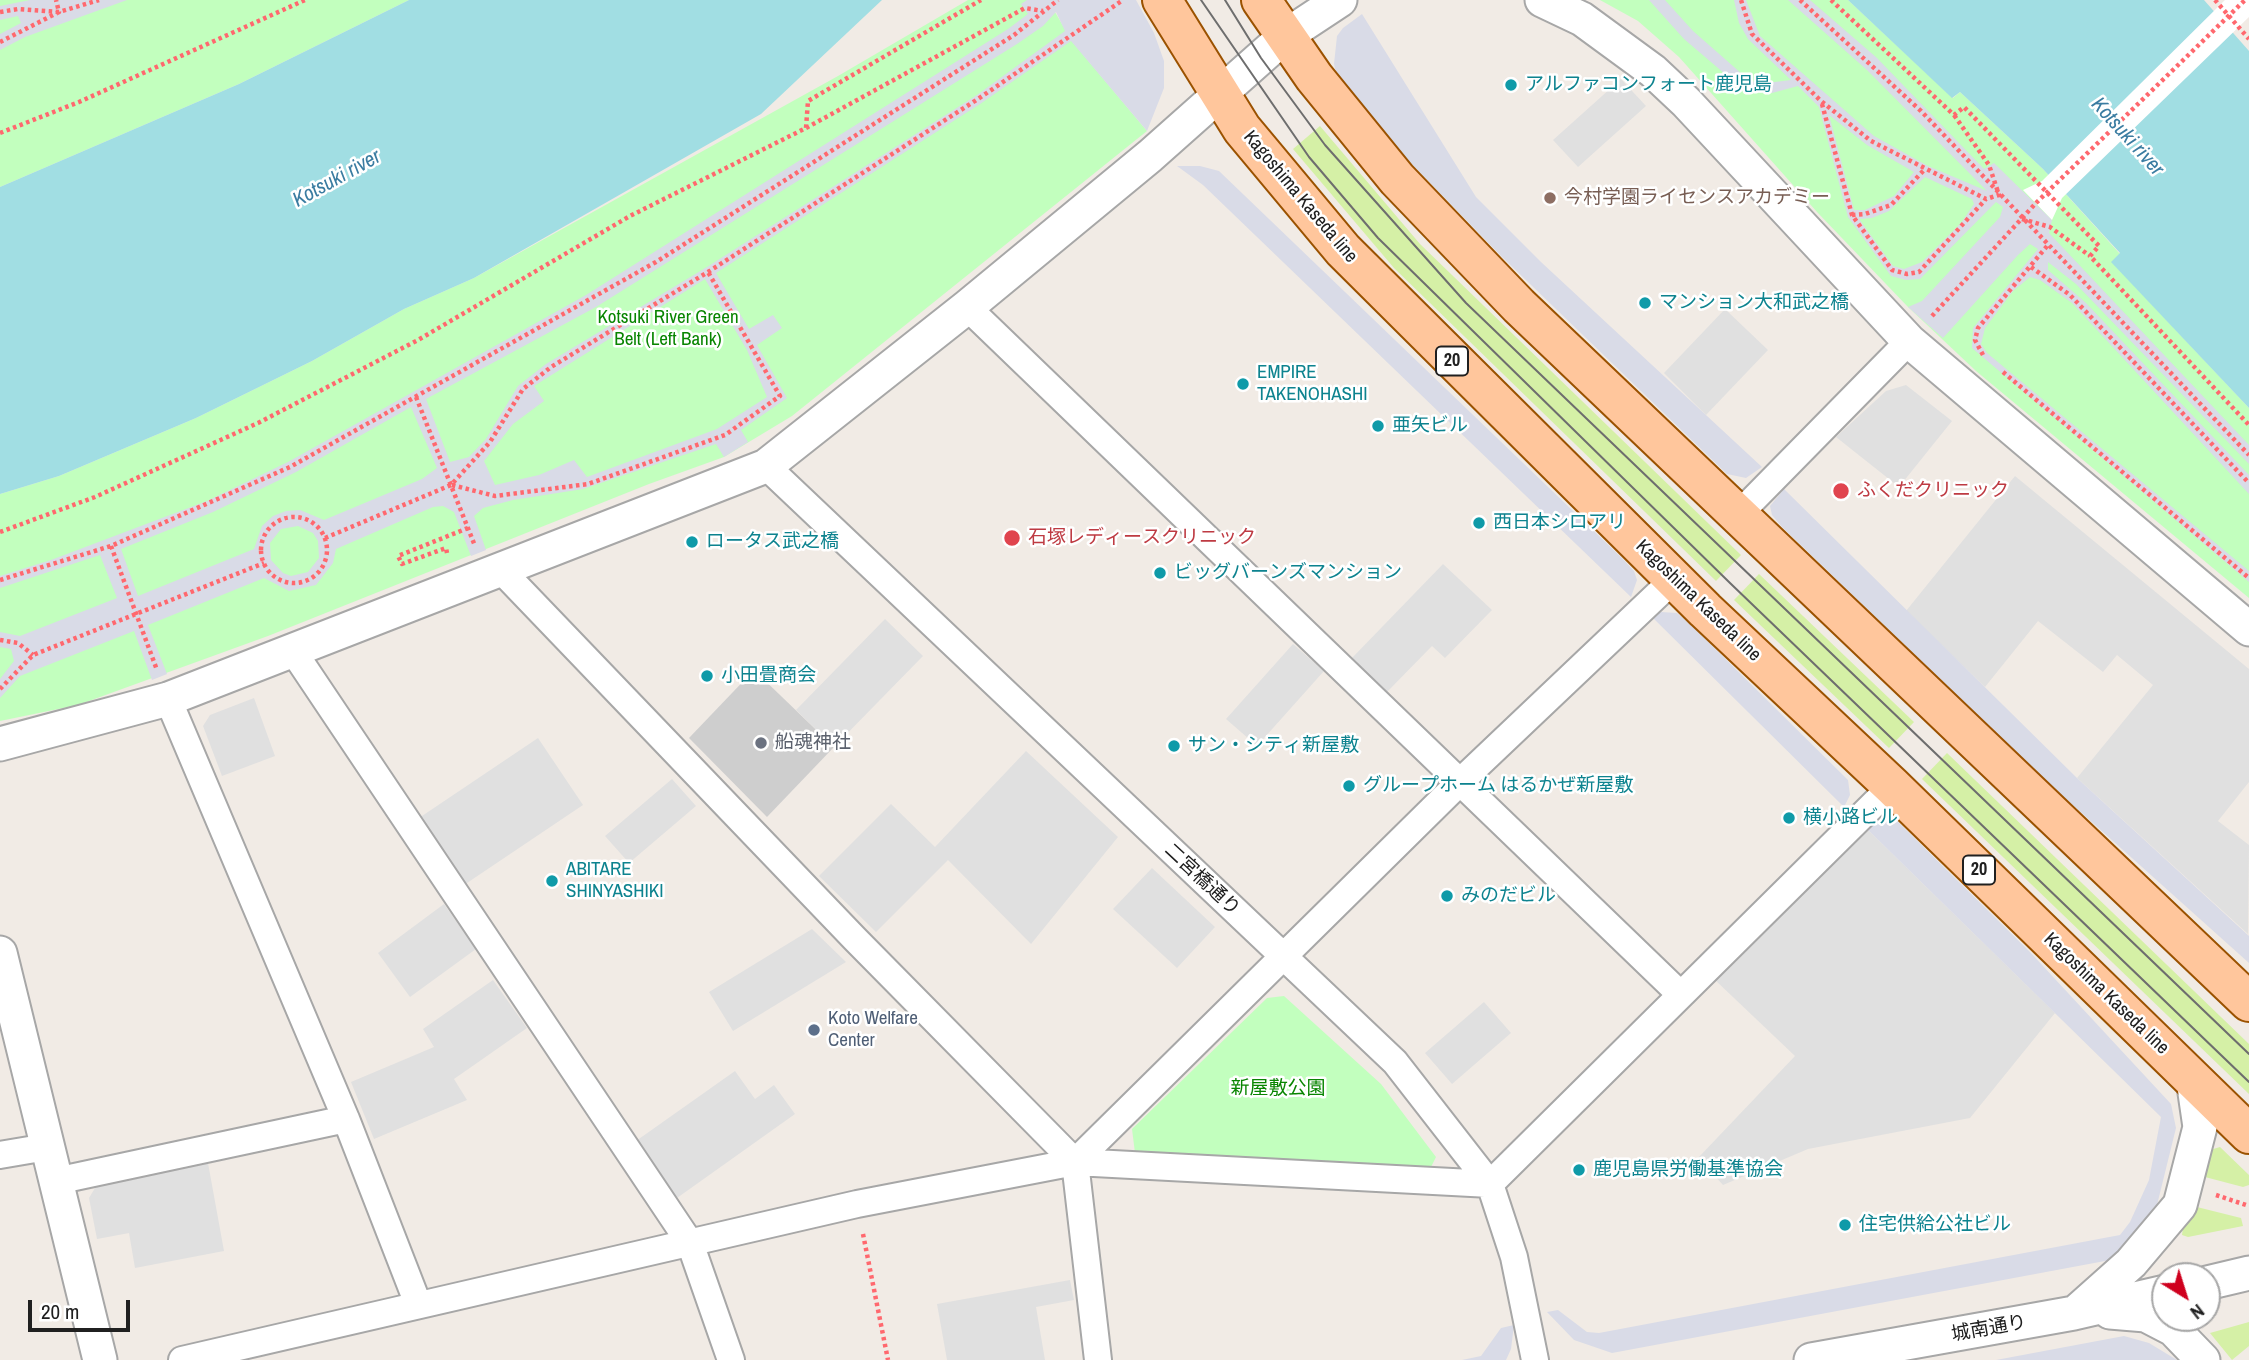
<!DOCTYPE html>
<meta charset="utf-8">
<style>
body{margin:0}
#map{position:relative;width:2249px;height:1360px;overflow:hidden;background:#f1ebe5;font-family:"Archivo Narrow",sans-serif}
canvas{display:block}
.north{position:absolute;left:2151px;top:1262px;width:70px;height:70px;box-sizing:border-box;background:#fff;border:2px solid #a6a6a6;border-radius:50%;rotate:142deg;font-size:19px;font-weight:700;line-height:28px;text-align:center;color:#202020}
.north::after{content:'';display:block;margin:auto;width:24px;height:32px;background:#cf001e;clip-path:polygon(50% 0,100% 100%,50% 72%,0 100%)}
.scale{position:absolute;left:28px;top:1300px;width:102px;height:32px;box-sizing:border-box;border:4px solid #202020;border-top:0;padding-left:9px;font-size:21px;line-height:24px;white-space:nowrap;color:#202020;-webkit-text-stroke:5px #fff;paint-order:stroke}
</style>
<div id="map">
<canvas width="2249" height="1360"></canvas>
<div class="north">N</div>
<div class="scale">20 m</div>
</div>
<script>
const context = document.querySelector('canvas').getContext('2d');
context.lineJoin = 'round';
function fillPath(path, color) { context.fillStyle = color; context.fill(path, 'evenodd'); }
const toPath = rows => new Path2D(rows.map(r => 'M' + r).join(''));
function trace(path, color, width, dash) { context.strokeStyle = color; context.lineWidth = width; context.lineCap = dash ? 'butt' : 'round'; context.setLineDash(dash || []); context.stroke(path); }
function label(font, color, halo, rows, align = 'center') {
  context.font = font + ' "Archivo Narrow","Noto Sans JP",sans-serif'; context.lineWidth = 5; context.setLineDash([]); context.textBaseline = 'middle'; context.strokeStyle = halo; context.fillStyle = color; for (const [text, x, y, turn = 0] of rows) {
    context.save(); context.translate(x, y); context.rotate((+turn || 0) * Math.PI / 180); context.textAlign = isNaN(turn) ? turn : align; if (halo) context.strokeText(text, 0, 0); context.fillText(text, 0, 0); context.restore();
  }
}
const religious = toPath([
 [754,670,834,747,767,817,689,738]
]);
const grass = toPath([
 [1320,126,1420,244,1741,555,1716,581,1394,268,1293,149],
 [1759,574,1914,722,1889,748,1734,600],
 [1947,753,2249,1044,2249,1094,1922,779],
 [2220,1147,2249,1175,2249,1185,2243,1187,2205,1177,2210,1150],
 [2197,1207,2241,1218,2243,1226,2188,1237,2182,1235,2183,1228],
 [2249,1322,2249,1346,2232,1360,2210,1333]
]);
const park = toPath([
 [0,0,409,0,239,84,0,187],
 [968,0,1048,0,1072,41,1147,131,792,416,724,457,649,484,268,636,78,705,0,721,0,494,59,476,196,418,312,361,404,309,474,278,838,76],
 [1600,0,1848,0,1953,98,1960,92,2043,169,2120,254,2112,262,2249,408,2249,598,1976,371,1908,307,1817,212,1679,57,1638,21],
 [1284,996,1381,1084,1436,1157,1429,1171,1135,1153,1132,1129,1267,998]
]);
const parking = toPath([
 [1621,79,1646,106,1578,167,1553,140],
 [1725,309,1768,350,1706,415,1664,373],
 [1906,385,1952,421,1899,487,1836,437,1886,391],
 [2015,476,2249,669,2249,782,2218,821,2249,845,2248,934,2077,778,2153,685,2117,655,2103,672,2038,621,1985,687,1906,611],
 [1443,564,1492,610,1445,658,1432,646,1387,692,1352,658],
 [885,619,923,656,834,747,796,710],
 [1293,644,1324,671,1257,746,1226,719],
 [254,698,275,756,222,776,203,726,210,715],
 [538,738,583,805,464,885,419,818],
 [1026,751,1118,837,1031,944,948,860,876,932,819,876,891,804,935,847],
 [672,779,696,806,629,863,605,836],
 [1866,828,2055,1013,1970,1118,1808,1149,1723,1185,1698,1158,1795,1056,1714,979],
 [1152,868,1215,927,1177,968,1113,909],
 [444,904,476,949,410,997,378,953],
 [812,929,846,962,733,1031,709,992],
 [493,980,527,1028,454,1079,467,1100,374,1139,351,1082,434,1047,423,1029],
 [1484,1002,1511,1033,1452,1084,1425,1053],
 [735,1071,755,1099,774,1085,795,1114,677,1198,636,1141],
 [208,1163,224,1251,135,1268,129,1233,97,1239,89,1198,98,1183],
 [1070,1280,1074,1300,1036,1307,1045,1360,947,1360,937,1304]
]);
const plaza = toPath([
 [30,0,127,0,25,37,0,50,0,34,21,23,18,16,0,20,0,6],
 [1027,0,1136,0,1154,33,1164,61,1164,88,1147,131,1071,41,980,104,716,273,749,329,773,315,782,328,757,345,787,398,741,430,748,442,724,457,716,444,583,489,513,500,483,508,474,516,486,550,471,556,454,512,443,506,433,507,336,549,333,563,316,585,289,591,264,578,148,625,167,674,152,680,134,631,20,676,0,698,0,679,14,661,11,649,0,647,0,632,20,636,117,598,100,555,0,588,0,576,51,560,207,501,288,462,586,295,1008,29,1028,14,1021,4],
 [1056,12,1065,31,977,95,707,267,546,364,518,386,486,439,469,457,450,462,426,399,596,307,660,267,1017,44,1043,26],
 [705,279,747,350,767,397,717,429,587,477,574,460,539,475,495,485,484,461,513,424,544,401,534,386],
 [411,407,437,468,422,479,324,520,300,510,286,511,273,516,262,526,254,549,138,596,121,549,213,512,296,472],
 [298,526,313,533,318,541,319,558,308,572,291,576,283,573,271,560,270,543,281,529],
 [1649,0,1665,0,1693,31,1750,81,1767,83,1791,80,1748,39,1739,23,1734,0,1746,0,1760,36,1874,136,1928,166,1987,191,1867,70,1788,0,1810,0,1877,58,1984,169,1994,163,2052,220,2049,233,2249,445,2249,464,2076,284,2048,262,2048,270,2086,303,2249,475,2249,494,2072,303,2040,280,2030,277,2013,291,1985,328,1981,344,1987,353,2249,571,2249,582,1972,348,1973,328,2038,249,2030,244,2018,255,1943,338,1908,307,1922,301,2000,217,2003,207,1996,202,1920,279,1906,280,1891,276,1848,217,1819,107,1798,86,1772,93,1745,91,1684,39],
 [1829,115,1867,145,1914,172,1894,196,1865,210,1854,210],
 [1925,177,1972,199,1974,204,1961,223,1922,262,1904,269,1893,266,1859,219,1872,218,1889,211],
 [1362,14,1476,197,1541,262,1762,467,1746,478,1727,474,1501,256,1401,153,1337,76,1334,64,1337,36,1343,28],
 [1177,166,1200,166,1219,171,1622,558,1634,571,1637,580,1631,597,1203,185],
 [1784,489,2077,778,2249,936,2249,963,2055,789,1782,527,1772,515,1770,506],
 [1661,612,1677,613,1691,625,1848,780,1850,795,1844,807,1652,617],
 [1886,816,1893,817,2030,952,2171,1104,2176,1128,2157,1205,2145,1233,2121,1258,1612,1353,1574,1340,1547,1312,1558,1310,1587,1332,1599,1333,2120,1235,2130,1222,2149,1180,2161,1117,1866,828],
 [1514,1325,1511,1349,1506,1360,1462,1360,1481,1356,1501,1328],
 [2124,1336,2149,1343,2177,1360,1996,1360]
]);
const water = toPath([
 [409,0,882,0,761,114,474,278,404,309,312,361,196,418,59,476,0,494,0,187,239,84],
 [1848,0,2204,0,2249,51,2249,408,2111,262,2120,253,2043,169,1960,92,1952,98]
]);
const pier = toPath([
 [2225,0,2249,0,2249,17,2062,198,2052,220,2023,190,2042,181]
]);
const path = toPath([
 [1741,0,1752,34,1821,101,1871,141,1986,199,1999,195,1989,165,1954,115],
 [1800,0,1921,111,2249,455],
 [1831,0,1954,115,1964,107,2099,246,2090,256,2249,425],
 [2215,0,2249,39],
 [0,12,18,9,59,12,56,0],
 [0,42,59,12,99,0],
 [1822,104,1852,215,1892,270,1907,274,1919,272,1986,199],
 [806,128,1025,8,1043,11],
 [0,133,79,102,305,0],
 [1852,215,1865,214,1891,205,1924,170],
 [2022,219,2050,227,2090,256],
 [2031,267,2070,295,2249,483],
 [1932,316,2036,203],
 [1983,355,1975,340,1978,328,2048,245],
 [2003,372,2249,578],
 [416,397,475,546],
 [452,485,495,496,588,484,725,435,780,396,708,272],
 '261 550a33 33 0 1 1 66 0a33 33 0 1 1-66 0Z',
 [0,532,95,497,258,423,418,340,630,216,806,128,808,101,981,0],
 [325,538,451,485,490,442,523,389,551,367,708,272,978,99,1123,0],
 [111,546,157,670],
 [447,553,446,548,402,564,398,556,468,528],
 [0,580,111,546,290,467,656,262,1014,35,1058,0],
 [0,640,18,643,33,655],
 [0,689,33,655,264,563],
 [2216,1195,2249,1206],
 [863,1234,888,1360]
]);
const minor = toPath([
 [967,307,1680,994],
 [766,466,1395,1062,1490,1184,1514,1257,1535,1360],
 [1738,515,1909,341],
 [502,571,855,939,1075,1162,1098,1360],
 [293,651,690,1243,731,1360],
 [168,699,346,1119,418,1304],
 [0,1155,47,1147],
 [1075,1162,1461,781,1674,579],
 [56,1181,346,1119],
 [182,1360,857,1204,1075,1162,1490,1184,1892,786]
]);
const tertiary = toPath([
 [1542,0,1582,19,1653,71,1686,102,1909,341,2249,629],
 [0,744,168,699,766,466,967,307,1150,156,1284,37,1340,0],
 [0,953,100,1360],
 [2207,1283,2249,1273],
 [2076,1312,2131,1263,2180,1205,2200,1127,2193,1079],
 [2110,1312,2146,1315,2173,1329,2203,1360],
 [1811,1360,2074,1313,2165,1292]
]);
const primary = toPath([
 [1162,0,1242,129,1343,250,1705,610,1892,786,2249,1134],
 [1261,0,1314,77,1397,179,1519,306,2249,1002]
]);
const tram = toPath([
 [1201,0,1309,157,1378,238,1730,583,2249,1082],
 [1225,0,1261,58,1325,145,1466,303,2249,1054]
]);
const pathBridge = toPath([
 [2036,203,2245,0]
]);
const markers = [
 [1511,85,7,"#0f9aa8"],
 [1550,198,7,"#8d6e63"],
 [1645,303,7,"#0f9aa8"],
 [1243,384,7,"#0f9aa8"],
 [1378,426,7,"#0f9aa8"],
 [1841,491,9,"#e0444e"],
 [1479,523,7,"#0f9aa8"],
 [1012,538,9,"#e0444e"],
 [692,542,7,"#0f9aa8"],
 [1160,573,7,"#0f9aa8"],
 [707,676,7,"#0f9aa8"],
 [761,743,7,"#6b7280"],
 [1174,746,7,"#0f9aa8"],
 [1349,786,7,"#0f9aa8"],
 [1789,818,7,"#0f9aa8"],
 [552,881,7,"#0f9aa8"],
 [1447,896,7,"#0f9aa8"],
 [814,1030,7,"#5c6f8a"],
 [1579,1170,7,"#0f9aa8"],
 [1845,1225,7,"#0f9aa8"]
];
const shields = [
 [1452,361,32],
 [1979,870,32]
];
const shieldNames = [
 ["20",1452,361],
 ["20",1979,870]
];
const cultureNames = [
 ["アルファコンフォート鹿児島",1525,85],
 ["マンション大和武之橋",1659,303],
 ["EMPIRE",1257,373],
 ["TAKENOHASHI",1257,395],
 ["亜矢ビル",1392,426],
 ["西日本シロアリ",1493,523],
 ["ロータス武之橋",706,542],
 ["ビッグバーンズマンション",1174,573],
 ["小田畳商会",721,676],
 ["サン・シティ新屋敷",1188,746],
 ["グループホーム はるかぜ新屋敷",1363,786],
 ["横小路ビル",1803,818],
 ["ABITARE",566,870],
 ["SHINYASHIKI",566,892],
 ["みのだビル",1461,896],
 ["鹿児島県労働基準協会",1593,1170],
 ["住宅供給公社ビル",1859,1225]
];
const streetNames = [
 ["Kagoshima Kaseda line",1300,197,50],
 ["Kagoshima Kaseda line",1698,601,44],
 ["二宮橋通り",1202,880,43],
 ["Kagoshima Kaseda line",2106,994,44],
 ["城南通り",1989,1329,-10]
];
const educationNames = [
 ["今村学園ライセンスアカデミー",1564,198]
];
const parkNames = [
 ["Kotsuki River Green",668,318],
 ["Belt (Left Bank)",668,340],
 ["新屋敷公園",1278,1089]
];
const healthNames = [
 ["ふくだクリニック",1857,491],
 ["石塚レディースクリニック",1028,538]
];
const worshipNames = [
 ["船魂神社",775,743]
];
const serviceNames = [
 ["Koto Welfare",828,1019],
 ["Center",828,1041]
];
const waterNames = [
 ["Kotsuki river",2127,137,48],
 ["Kotsuki river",337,179,-29]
];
fillPath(religious, '#cecece');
fillPath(grass, '#d5f0a6');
fillPath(park, '#c2ffbe');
fillPath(parking, '#e0e0e0');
fillPath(plaza, '#d9dbe7');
fillPath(water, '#a1dee3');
fillPath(pier, '#fff');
trace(minor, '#a7a7a7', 30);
trace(tertiary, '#a7a7a7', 37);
trace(primary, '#9b5200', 42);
trace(path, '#ff686e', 4.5, [3.5, 3.5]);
trace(minor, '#fff', 26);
trace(tertiary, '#fff', 33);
trace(primary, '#ffc69c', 38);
trace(tram, '#6e6e6e', 2);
trace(pathBridge, '#ff686e', 4.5, [3.5, 3.5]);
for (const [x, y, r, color] of markers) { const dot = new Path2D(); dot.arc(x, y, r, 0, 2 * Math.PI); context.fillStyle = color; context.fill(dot); trace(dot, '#fff', 2.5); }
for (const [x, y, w] of shields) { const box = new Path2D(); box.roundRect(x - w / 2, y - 14.5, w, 29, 5); context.fillStyle = '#fff'; context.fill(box); trace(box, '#202020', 2); }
label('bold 18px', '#202020', null, shieldNames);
label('19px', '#0d838f', '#fff', cultureNames, 'left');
label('19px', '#202020', '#fff', streetNames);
label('19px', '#785e54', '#fff', educationNames, 'left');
label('19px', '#088501', '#fff', parkNames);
label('19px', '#be3a42', '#fff', healthNames, 'left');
label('19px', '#5b616d', '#fff', worshipNames, 'left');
label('19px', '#4e5e75', '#fff', serviceNames, 'left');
label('italic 21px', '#3a7ca1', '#fff', waterNames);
</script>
